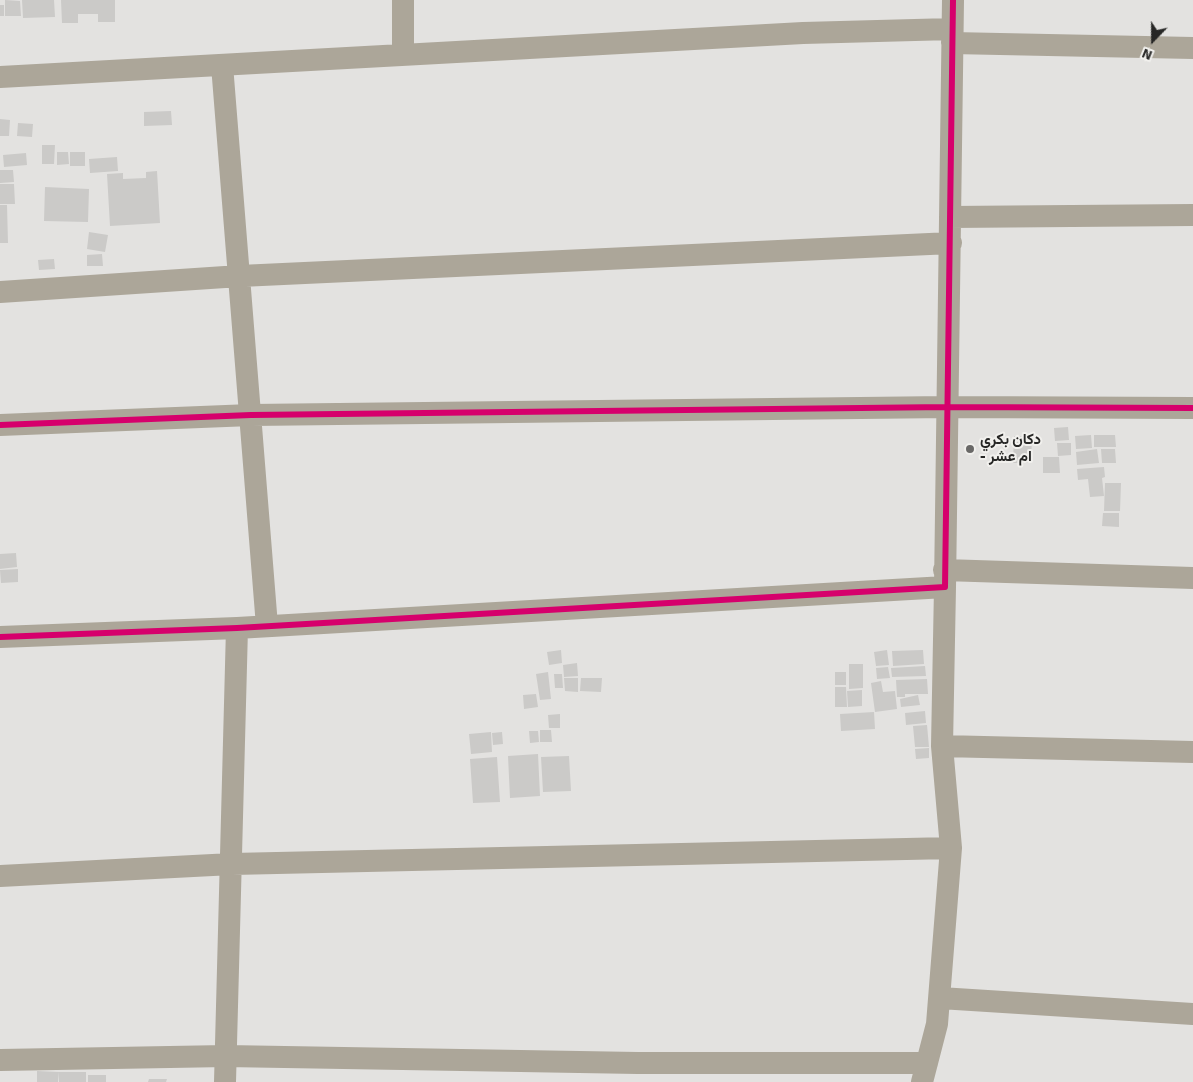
<!DOCTYPE html>
<meta charset="utf-8">
<style>
body{margin:0}
#map{position:relative;width:1193px;height:1082px;overflow:hidden;background:#e3e2e0;font-family:Signika,sans-serif}
canvas{display:block}
.north{position:absolute;left:1128px;top:15px;width:50px;height:50px;-webkit-text-stroke:4px #f1f0ed;paint-order:stroke;rotate:202deg;font-size:14px;font-weight:700;line-height:20px;text-align:center;color:#272726}
.north::after{content:'';display:block;margin:auto;width:18px;height:22px;background:#272726;clip-path:polygon(50% 0,100% 100%,50% 72%,0 100%)}
</style>
<div id="map">
<canvas width="1193" height="1082"></canvas>
<div class="north">N</div>
</div>
<script>
const context = document.querySelector('canvas').getContext('2d');
context.lineJoin = 'round';
function fillPath(path, color) { context.fillStyle = color; context.fill(path, 'evenodd'); }
const toPath = rows => new Path2D(rows.map(r => 'M' + r).join(''));
function trace(path, color, width, dash) { context.strokeStyle = color; context.lineWidth = width; context.lineCap = dash ? 'butt' : 'round'; context.setLineDash(dash || []); context.stroke(path); }
function label(font, color, halo, rows, align = 'center') {
  context.font = font + ' Signika,Vazirmatn,sans-serif'; context.lineWidth = 4; context.setLineDash([]); context.textBaseline = 'middle'; context.strokeStyle = halo; context.fillStyle = color; for (const [text, x, y, turn = 0] of rows) {
    context.save(); context.translate(x, y); context.rotate((+turn || 0) * Math.PI / 180); context.textAlign = isNaN(turn) ? turn : align; if (halo) context.strokeText(text, 0, 0); context.fillText(text, 0, 0); context.restore();
  }
}
const building = toPath([
 [5,0,20,1,21,16,5,16],
 [22,0,54,0,55,17,23,18],
 [61,0,115,0,115,22,98,22,98,14,78,14,78,23,62,23],
 [0,5,4,5,4,16,0,16],
 [171,111,172,125,144,126,144,112],
 [0,119,10,120,9,136,0,136],
 [18,123,33,124,32,137,17,136],
 [42,145,55,145,54,164,42,164],
 [57,152,68,152,69,164,57,165],
 [70,152,85,152,85,166,70,166],
 [26,153,27,165,4,167,3,155],
 [117,157,118,171,90,173,89,159],
 [0,170,13,170,14,182,0,183],
 [157,171,160,223,110,226,107,174,123,173,123,179,146,178,146,172],
 [0,184,14,184,15,204,0,204],
 [45,187,89,189,88,222,44,221],
 [0,205,7,205,8,243,0,243],
 [89,232,108,235,105,252,87,249],
 [102,254,103,266,87,266,87,255],
 [54,259,55,269,39,270,38,260],
 [1068,427,1069,440,1055,441,1054,428],
 [1091,435,1092,448,1076,449,1075,436],
 [1094,435,1115,435,1116,447,1094,447],
 [1014,436,1032,436,1031,463,1013,463],
 [1057,443,1071,443,1071,455,1058,456],
 [1097,449,1099,463,1077,465,1076,452],
 [1101,449,1115,449,1116,463,1102,463],
 [1043,457,1059,457,1060,473,1043,473],
 [1104,467,1105,477,1102,478,1104,496,1090,497,1088,479,1078,480,1077,469],
 [1105,483,1121,483,1120,511,1104,511],
 [1103,513,1119,513,1119,527,1102,526],
 [16,553,17,567,0,569,0,554],
 [18,569,18,582,1,583,0,570],
 [561,650,562,663,549,665,547,652],
 [887,650,889,665,876,666,874,652],
 [923,650,924,664,893,666,892,651],
 [577,663,578,676,564,677,563,665],
 [849,664,863,664,863,688,849,689],
 [925,666,926,676,892,677,891,668],
 [888,667,890,678,877,679,876,668],
 [548,672,551,699,540,700,536,674],
 [835,672,846,672,846,685,835,685],
 [554,674,562,674,563,688,555,688],
 [564,678,578,678,578,692,565,691],
 [581,678,602,678,601,692,580,691],
 [927,679,928,694,905,694,905,697,897,697,896,680],
 [881,681,883,692,895,691,897,709,875,712,871,683],
 [835,687,846,687,847,707,835,707],
 [862,690,862,706,848,707,847,691],
 [536,694,538,707,524,709,523,695],
 [918,695,920,705,901,707,900,699],
 [925,711,926,723,906,725,905,713],
 [874,712,875,729,841,731,840,714],
 [560,714,560,728,549,728,548,715],
 [927,725,929,747,915,747,913,726],
 [540,730,551,730,552,742,540,742],
 [529,731,538,731,539,742,530,743],
 [491,732,492,752,471,754,469,734],
 [502,732,503,744,493,745,492,733],
 [929,748,929,758,916,759,915,749],
 [538,754,540,796,510,798,508,756],
 [569,756,571,791,543,792,541,757],
 [497,757,500,802,473,803,470,759],
 [37,1071,58,1072,58,1082,37,1082],
 [58,1072,86,1072,86,1082,59,1082],
 [88,1075,106,1075,106,1082,88,1082],
 [149,1079,167,1079,166,1082,148,1082]
]);
const street = toPath([
 [403,0,403,55],
 [952,43,1193,48],
 [222,65,267,626],
 [0,77,803,33,952,29],
 [950,217,1193,215],
 [0,292,240,276,951,243],
 [0,425,251,415,947,407,1193,408],
 [944,570,1193,578],
 [0,637,237,628,945,587,953,0],
 [942,746,1193,752],
 [0,876,232,864,951,848],
 [940,998,1193,1014],
 [0,1060,226,1056,638,1063,927,1063],
 [225,1082,237,628],
 [922,1082,937,1024,951,848,942,746,945,587]
]);
const cycleway = toPath([
 [0,425,251,415,947,407,1193,408],
 [0,637,237,628,945,587,953,0]
]);
const markers = [
 [970,449,5,"#696867"]
];
const poiNames = [
 ["دكان بكري",980,440],
 ["- ام عشر",980,457]
];
fillPath(building, '#cbcac8');
trace(street, '#aca699', 22);
trace(cycleway, '#d6006c', 6);
for (const [x, y, r, color] of markers) { const dot = new Path2D(); dot.arc(x, y, r, 0, 2 * Math.PI); context.fillStyle = color; context.fill(dot); trace(dot, '#f1f0ed', 2); }
label('bold 15px', '#272726', '#f1f0ed', poiNames, 'left');
</script>
